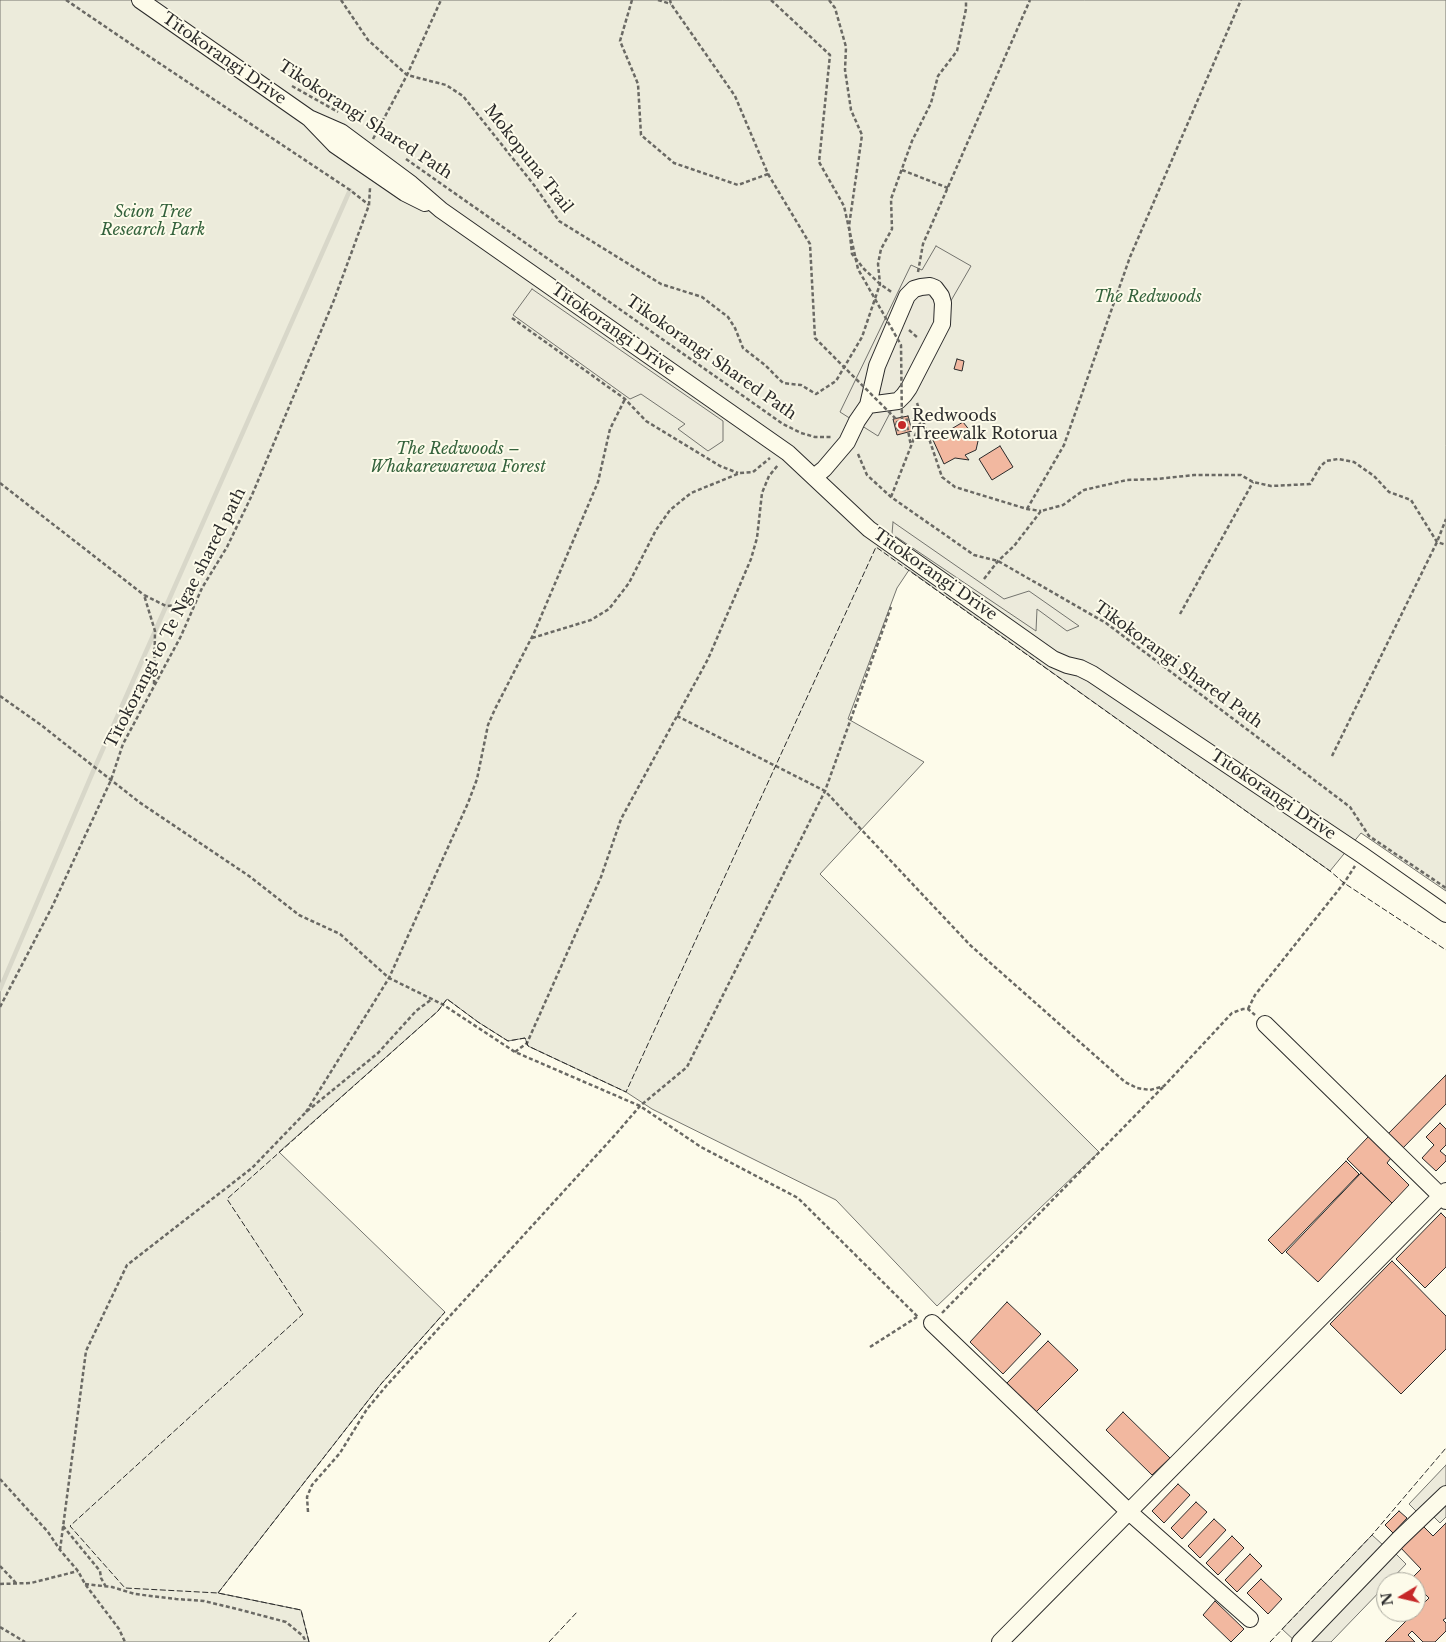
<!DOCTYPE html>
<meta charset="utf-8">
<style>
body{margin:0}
#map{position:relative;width:1446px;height:1642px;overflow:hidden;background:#fdfbea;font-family:"Libre Baskerville",serif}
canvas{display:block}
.north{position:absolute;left:1376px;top:1572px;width:50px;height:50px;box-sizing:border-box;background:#fdfbea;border:1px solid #a9a89e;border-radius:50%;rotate:261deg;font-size:14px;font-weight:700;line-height:20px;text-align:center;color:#2b2b2b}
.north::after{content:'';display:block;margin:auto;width:18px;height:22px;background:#c62828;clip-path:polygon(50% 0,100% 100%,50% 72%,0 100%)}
</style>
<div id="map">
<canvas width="1446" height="1642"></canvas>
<div class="north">N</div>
</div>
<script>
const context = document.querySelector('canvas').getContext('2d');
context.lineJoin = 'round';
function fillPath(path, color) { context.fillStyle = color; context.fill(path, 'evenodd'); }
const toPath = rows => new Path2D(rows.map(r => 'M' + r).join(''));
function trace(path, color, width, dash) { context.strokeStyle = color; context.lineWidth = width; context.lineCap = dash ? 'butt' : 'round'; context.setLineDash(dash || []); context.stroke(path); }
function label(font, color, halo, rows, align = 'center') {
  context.font = font + ' "Libre Baskerville",serif'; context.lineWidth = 4; context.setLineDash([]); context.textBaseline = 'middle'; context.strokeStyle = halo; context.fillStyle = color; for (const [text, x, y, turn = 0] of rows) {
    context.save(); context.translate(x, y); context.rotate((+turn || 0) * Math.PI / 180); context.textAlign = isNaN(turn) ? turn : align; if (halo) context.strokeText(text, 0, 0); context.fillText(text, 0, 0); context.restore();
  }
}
const green = toPath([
 [0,0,1446,0,1446,891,1361,833,1330,871,909,570,897,588,848,719,924,762,820,874,1099,1152,937,1306,836,1200,652,1109,626,1092,528,1046,525,1038,508,1041,478,1022,447,999,438,1011,279,1152,445,1312,381,1384,218,1593,301,1610,309,1642,0,1642,0,0]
]);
const parking = toPath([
 [936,246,971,266,926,344,878,436,840,412,911,265,922,270,936,246],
 [532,289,723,421,723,441,708,451,678,429,685,424,641,394,630,399,513,315,532,289],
 [893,522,1004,599,1029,591,1079,626,1067,631,1037,609,1036,631,892,534,893,522],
 [1446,1465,1446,1517,1440,1523,1431,1514,1394,1552,1406,1564,1389,1582,1386,1582,1386,1585,1331,1642,1296,1642,1282,1629,1372,1535,1383,1545,1416,1511,1409,1504,1446,1465]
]);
const stream = toPath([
 [0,989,95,767,350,190]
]);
const building = toPath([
 [957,359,964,361,962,371,954,369,957,359],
 [908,416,912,431,897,435,893,419,908,416],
 [963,422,978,441,976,450,965,455,969,460,955,458,944,464,933,440,963,422],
 [1000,446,1013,467,992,480,979,459,1000,446],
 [1446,1075,1446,1104,1400,1151,1386,1136,1446,1075],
 [1440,1123,1446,1129,1446,1145,1440,1151,1446,1156,1446,1161,1436,1171,1422,1158,1434,1145,1426,1137,1440,1123],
 [1369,1136,1391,1158,1387,1163,1409,1185,1392,1203,1347,1159,1369,1136],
 [1346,1161,1359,1174,1282,1254,1268,1240,1346,1161],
 [1361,1173,1392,1203,1318,1282,1286,1252,1361,1173],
 [1441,1213,1446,1218,1446,1267,1425,1288,1396,1259,1441,1213],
 [1392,1261,1446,1316,1446,1349,1401,1394,1330,1324,1392,1261],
 [1007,1302,1041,1334,1003,1374,970,1342,1007,1302],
 [1048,1341,1078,1370,1036,1412,1007,1383,1048,1341],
 [1123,1412,1170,1458,1152,1475,1106,1430,1123,1412],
 [1178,1484,1190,1495,1164,1523,1152,1511,1178,1484],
 [1196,1502,1207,1512,1182,1539,1171,1528,1196,1502],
 [1399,1511,1407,1518,1393,1533,1385,1525,1399,1511],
 [1214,1519,1226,1530,1200,1558,1188,1546,1214,1519],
 [1446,1523,1446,1618,1443,1620,1446,1623,1446,1631,1435,1642,1423,1642,1412,1631,1408,1635,1415,1642,1385,1642,1429,1598,1416,1585,1416,1582,1413,1582,1410,1580,1421,1569,1399,1546,1421,1524,1433,1536,1446,1523],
 [1232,1536,1244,1548,1218,1575,1206,1563,1232,1536],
 [1250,1554,1262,1566,1237,1592,1225,1580,1250,1554],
 [1261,1579,1282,1599,1268,1614,1247,1593,1261,1579],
 [1215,1601,1244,1629,1231,1642,1203,1615,1215,1601]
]);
const path = toPath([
 [66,0,150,57,350,190,369,205],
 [341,0,368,40,407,75,446,85,463,96,534,185,559,221,661,284,702,297,728,317,735,328,743,348,765,365,783,383,801,385,816,394,836,381,862,337,880,284,878,264,881,249,892,229,891,199,912,141,931,103,938,76,957,51,966,9,966,0],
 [632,0,620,41,638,84,641,135,674,163,738,185,768,174,735,96,671,4,670,0],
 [658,0,671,4],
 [829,0,835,8,846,47,845,70,851,110,862,135,849,226,852,254,864,269,880,284,893,293],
 [292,86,338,112],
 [373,139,407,75,441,0],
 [406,159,783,424,801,433,815,437,831,437],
 [902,170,948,188],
 [918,272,923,244,1030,0],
 [512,318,625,399,646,421,720,466,738,473],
 [909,330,918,338],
 [917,403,942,477,955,487,1027,509,1041,511],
 [906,420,911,446],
 [858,454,867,475,891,497,974,555,998,561,1106,623,1350,807,1369,836,1446,888],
 [0,483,144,595],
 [891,497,922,418,904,420],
 [1027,509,1064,445,1130,257,1241,0],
 [984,579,998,561,1014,546,1041,511,1063,505,1084,490,1127,480,1157,479,1194,475,1241,475,1253,482,1271,486,1310,484,1320,467,1326,461,1338,459,1354,462,1374,476,1389,492,1411,500,1437,542,1446,545],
 [1180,614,1253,482],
 [532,638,591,620,609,609,629,583,656,530,670,510,691,493,740,473,753,472,770,458],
 [154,684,155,631,144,595,166,606,195,604],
 [0,696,41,725,139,802,249,876,299,915,340,934,389,978,442,1004,515,1052,640,1106,701,1147,798,1198,919,1318],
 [677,716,825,791,970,945,1125,1082,1137,1088,1150,1090,1164,1086,1232,1013,1243,1009,1248,1009,1255,1015],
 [1332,756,1437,542,1446,519],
 [0,1007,52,907,111,780,123,744,181,636,202,588,227,547,252,495,334,300,369,205,370,188],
 [1248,1009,1255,995,1344,883,1355,866],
 [515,1052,527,1043,601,877,621,819,708,659,751,559,757,538,762,493,769,476,778,465],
 [306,1112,389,978,468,803,477,779,488,725,495,709,534,633,598,482,610,429,625,399],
 [942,1313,1164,1086],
 [870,1347,917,1317],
 [0,1479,48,1532,60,1550,78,1571,85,1584,119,1629,125,1642],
 [308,1512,307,1497,312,1485,340,1453,367,1409,387,1385,615,1135,640,1106,687,1067,825,791,891,607],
 [63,1526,100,1571,101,1578,106,1587],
 [60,1550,86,1351,127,1265,252,1168,306,1112,378,1053,416,1011,432,999],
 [0,1566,16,1583],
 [0,1584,31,1583,78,1571],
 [85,1584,112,1587,135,1594,176,1599,204,1601,241,1610,286,1622,303,1636,306,1642],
 [0,1627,25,1642]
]);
const minor = toPath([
 [140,0,309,118,335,145,405,193,425,203],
 [309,118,341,132,411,184,441,210,788,453,869,529,1053,659,1067,665,1080,668,1092,674,1362,855,1446,914],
 [814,477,824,469,847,442,857,421,868,405,877,366,907,296,914,289,921,287,930,286,935,288,941,296,943,303,942,324,909,388,904,395,898,401,868,405],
 [1265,1024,1446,1201],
 [932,1323,1128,1511,1250,1619],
 [1000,1642,1446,1191],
 [1300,1642,1399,1539,1446,1494]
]);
const pathBridge = toPath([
 [771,0,830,55,819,162,844,206,858,269,901,345,902,425],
 [768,174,810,244,815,338,901,424],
 [904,420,897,422,896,425,898,430,906,430,907,424]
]);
const fence = toPath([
 [218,1593,381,1384,445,1312],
 [309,1642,301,1610,218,1593,125,1588,70,1526,303,1314,227,1199,438,1011,447,999,478,1022,508,1041,525,1038,528,1046,626,1092,876,547,1330,871,1344,883,1446,950],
 [549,1642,578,1611],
 [1270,1642,1372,1535,1446,1448]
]);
const markers = [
 [902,425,5,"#c62828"]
];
const streetNames = [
 ["Tītokorangi Drive",224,59,35],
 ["Tikokorangi Shared Path",365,120,33],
 ["Mokopuna Trail",528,159,52],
 ["Tītokorangi Drive",613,330,35],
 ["Tikokorangi Shared Path",711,358,35],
 ["Tītokorangi Drive",935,575,35],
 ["Tītokorangi to Te Ngae shared path",176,618,-63],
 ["Tikokorangi Shared Path",1178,665,36],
 ["Tītokorangi Drive",1273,795,34]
];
const parkNames = [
 ["Scion Tree",153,212],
 ["Research Park",153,230],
 ["The Redwoods",1148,297],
 ["The Redwoods –",458,449],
 ["Whakarewarewa Forest",458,467]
];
const poiNames = [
 ["Redwoods",912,416],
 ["Treewalk Rotorua",912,434]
];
fillPath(green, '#ecebdb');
trace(green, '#74746e', 1);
fillPath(parking, '#eceadb');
trace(parking, '#74746e', 1);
trace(stream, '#d8d7c9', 4.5);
fillPath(building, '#f2b8a0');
trace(building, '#2b2b2b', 1);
trace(minor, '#2b2b2b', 18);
trace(path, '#6a6964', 2.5, [4, 2.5]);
trace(minor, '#fdfbea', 16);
trace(pathBridge, '#6a6964', 2.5, [4, 2.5]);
trace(fence, '#2b2b2b', 1, [6, 2.5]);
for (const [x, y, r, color] of markers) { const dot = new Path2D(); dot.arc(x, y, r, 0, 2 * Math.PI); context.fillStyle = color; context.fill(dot); trace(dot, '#fdfbea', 2); }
label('16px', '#2b2b2b', '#fdfbea', streetNames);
label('italic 16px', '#34623c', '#fdfbea', parkNames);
label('16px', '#2b2b2b', '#fdfbea', poiNames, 'left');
</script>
